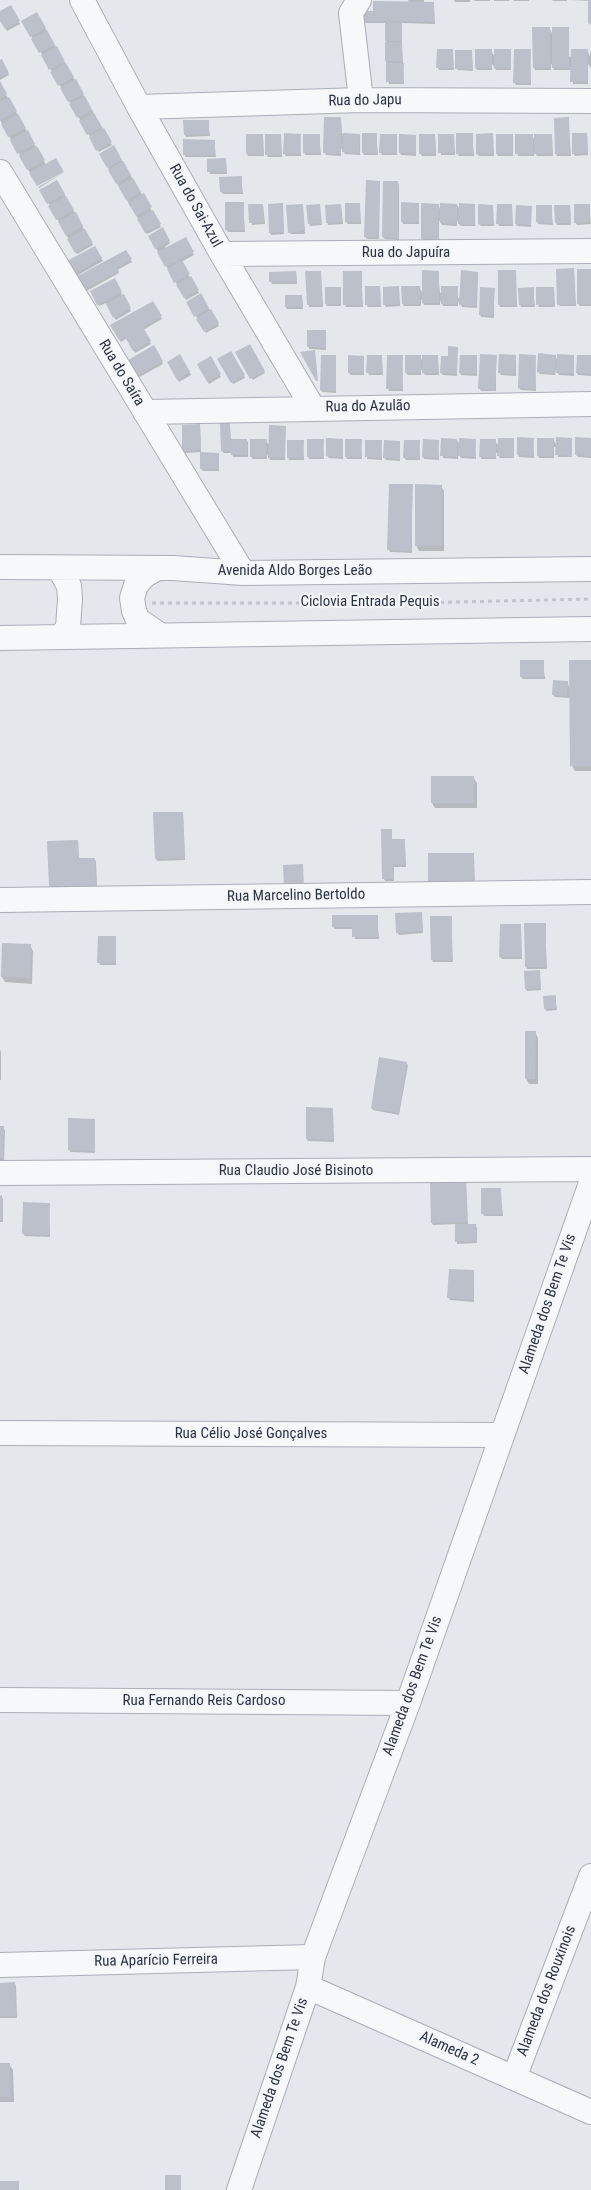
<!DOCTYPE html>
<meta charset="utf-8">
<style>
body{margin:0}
canvas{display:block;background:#e4e7ec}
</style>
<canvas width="591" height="2190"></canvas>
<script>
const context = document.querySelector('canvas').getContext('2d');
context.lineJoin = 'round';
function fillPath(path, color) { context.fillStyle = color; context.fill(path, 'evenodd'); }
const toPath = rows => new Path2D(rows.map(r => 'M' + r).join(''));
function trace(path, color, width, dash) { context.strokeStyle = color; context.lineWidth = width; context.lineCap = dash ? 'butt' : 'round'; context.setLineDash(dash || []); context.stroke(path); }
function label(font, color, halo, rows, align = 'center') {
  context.font = font + ' "Roboto Condensed",sans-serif'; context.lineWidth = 4.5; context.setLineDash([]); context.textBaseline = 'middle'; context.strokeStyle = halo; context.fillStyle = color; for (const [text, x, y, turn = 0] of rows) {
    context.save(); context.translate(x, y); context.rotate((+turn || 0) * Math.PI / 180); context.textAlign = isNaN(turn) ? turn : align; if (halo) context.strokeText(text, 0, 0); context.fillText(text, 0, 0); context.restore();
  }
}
const shadow = toPath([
 [408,0,424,0,424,3,434,4,435,24,401,23,404,84,389,84,386,61,386,23,366,23,364,20,375,13,409,3],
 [454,0,470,0,470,2,455,2],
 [474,0,490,0,490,1,475,1],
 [494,0,509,0,509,1,494,1],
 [513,0,529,0,529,1,514,1],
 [553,0,567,0,567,1,552,1],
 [571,0,591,0,591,25,589,23,589,1],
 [10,7,20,24,7,31,0,18,0,13],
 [37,14,112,145,99,152,23,22],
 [549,28,553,35,568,28,569,57,587,50,590,56,591,50,591,68,588,64,588,84,573,84,572,70,554,70,551,63,551,70,535,70,534,68],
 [453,50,454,70,439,70,438,68],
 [472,51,473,71,458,70,457,68],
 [491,51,495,57,510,51,511,70,496,70,492,64,492,70,477,70,476,68],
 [530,51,531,85,516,85,514,82],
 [1,60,9,75,0,80,0,61],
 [0,84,46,165,37,185,0,120],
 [341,118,342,134,359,135,360,137,360,155,345,154,341,148,341,156,326,155,325,153],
 [568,118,571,156,557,156,556,154],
 [208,121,210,136,186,137,185,135],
 [587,134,588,155,575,156,573,153],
 [263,135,264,156,248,156,247,154],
 [281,135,282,157,268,157,266,154],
 [300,135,301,156,286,156,284,153],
 [319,135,321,155,306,155,304,153],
 [376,135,378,155,364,155,363,153],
 [435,135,436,156,422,156,421,154],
 [439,135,453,135,455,155,441,155],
 [472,135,474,156,459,156,458,154],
 [492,135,494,156,479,156,477,154],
 [512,135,513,156,498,156,497,154],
 [516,135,532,135,535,141,552,135,553,156,537,156,534,151,534,156,518,156],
 [396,136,397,155,382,155,381,153],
 [416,136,416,156,401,155,400,153],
 [214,141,216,157,186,157,184,154],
 [114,147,161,227,147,234,100,154],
 [225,159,227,174,210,174,208,160],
 [63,173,39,188,38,187],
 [241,178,243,194,223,194,221,192],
 [57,181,93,245,77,254,41,190],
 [380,182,379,239,367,239,365,237],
 [384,182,398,183,399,185,399,240,385,239,383,237],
 [243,204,245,232,228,232,226,229],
 [418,204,419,224,403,224,402,221],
 [263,205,265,224,252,225,249,206],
 [282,205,284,234,271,235,270,232],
 [319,205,322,225,310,226,309,223],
 [341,205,343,224,328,225,327,222],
 [360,205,361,224,348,224,346,222],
 [438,205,441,211,457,205,460,210,475,205,475,226,461,226,457,221,457,226,442,225,439,220,439,241,423,241,422,238],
 [512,205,513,226,499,226,498,223],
 [589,205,591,224,577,225,575,222],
 [302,206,305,234,291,234,289,232],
 [493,206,494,226,481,226,479,224],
 [537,206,551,206,553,225,538,224],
 [570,206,571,225,557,225,556,223],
 [531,208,531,227,517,226,516,224],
 [162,229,170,243,165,247,166,249,185,238,194,255,181,262,199,293,186,300,149,236],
 [95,247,103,261,73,278,65,264],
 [126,251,132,262,117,270,119,273,83,293,76,279],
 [574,270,576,306,560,306,558,304],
 [591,270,591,306,580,306,578,304],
 [516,271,517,307,500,307,499,304],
 [296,272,297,284,272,284,271,282,270,273],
 [320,272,323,307,309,307,306,273],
 [361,272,363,307,346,307,345,304],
 [438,272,440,293,457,287,458,298,461,298,478,273,477,308,462,307,458,301,458,306,443,306,440,300,440,305,424,305,421,299,421,306,404,306,403,304,419,287,423,294],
 [114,280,131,311,116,320,106,303,99,306,92,292],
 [398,287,400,306,386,307,384,304],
 [340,288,341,306,327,306,326,304],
 [380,288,381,307,368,307,366,304],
 [553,288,555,307,539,307,538,305],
 [494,289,494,318,481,317,480,314],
 [533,289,535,307,521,307,520,305],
 [201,295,219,326,206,333,188,302],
 [302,296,303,309,287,309,286,307],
 [153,303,162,319,143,330,151,344,135,353,127,338,121,342,112,325],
 [308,331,325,332,326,350,309,349],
 [249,346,265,373,253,380,237,353],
 [154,347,163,364,134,380],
 [457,348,457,376,443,375,441,373,449,358],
 [231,353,245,378,233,384,219,359],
 [180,356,191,375,179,382,168,362],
 [496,356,496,391,481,391,479,388],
 [516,356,516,376,501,375,499,372],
 [535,356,536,391,521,390,519,388],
 [555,356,558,361,574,356,574,376,559,375,556,369,555,375,540,374,537,370],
 [336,357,336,393,322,392,321,390],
 [363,357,364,375,351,375,349,373],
 [382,357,383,375,369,375,368,373],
 [402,357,403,391,389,391,388,389],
 [420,357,424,363,438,357,439,375,425,375,421,369,421,375,408,375,406,373],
 [477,357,477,376,461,375,460,373],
 [591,357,591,376,578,375,577,373],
 [210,358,221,377,209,384,198,365],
 [230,425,231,440,246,440,248,442,248,457,233,457,232,453,224,453,222,451],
 [200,426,201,452,185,453,183,450],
 [285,427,285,460,270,460,267,454,267,459,253,459,251,456,266,441,270,446],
 [533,439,534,458,519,457,518,455],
 [553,439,557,446,571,439,572,457,558,457,557,447,554,447,554,458,539,458,538,455],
 [591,439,591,458,578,457,576,455],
 [342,440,343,459,329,458,327,456],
 [442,440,457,440,460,446,475,440,476,459,461,458,458,452,458,459,443,458],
 [514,440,514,458,500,458,496,452,496,459,482,459,480,456,495,441,499,447],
 [323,441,324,459,309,459,308,456],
 [361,441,362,459,347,459,346,456],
 [366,441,381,441,382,460,367,459],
 [419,441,420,460,406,460,404,457],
 [438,441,439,460,424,459,423,457],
 [303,442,304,460,289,460,288,458],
 [399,442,400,461,386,460,384,458],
 [218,454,219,471,203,471,201,468],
 [412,486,412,553,390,552,389,550],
 [441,486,444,491,444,551,419,551,416,545],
 [543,662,545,679,523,679,521,677],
 [591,662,591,771,575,771,572,766,570,698,555,697,553,695,567,682,570,688],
 [473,777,477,783,477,808,435,808,432,803],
 [183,813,185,860,157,861,156,858],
 [391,830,392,841,404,841,405,843,406,867,394,867,394,881,385,881,384,879],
 [78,841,79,860,94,859,96,861,97,888,52,889,49,842],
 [474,855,475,888,430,888],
 [421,913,423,933,399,935,397,932],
 [377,916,379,939,355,939,354,929,335,929,333,927],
 [451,917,453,962,433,962,432,960],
 [545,924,547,969,527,969,526,967],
 [521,925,522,959,502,959,500,957],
 [115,937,116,965,100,965,99,962],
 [30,945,33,951,32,984,5,982,2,977],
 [539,972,541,990,527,991,526,989],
 [555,996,557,1010,546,1011,545,1008],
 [535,1032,538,1038,538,1084,529,1084,526,1079],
 [0,1050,1,1052,1,1080,0,1080],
 [406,1063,408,1065,399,1115,373,1110,372,1108],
 [333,1109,334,1142,308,1141,307,1139],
 [69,1120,95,1120,95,1153,70,1152],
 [0,1127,5,1130,4,1160,0,1160],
 [466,1179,468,1225,475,1225,477,1228,477,1243,457,1244,456,1224,433,1225,432,1223],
 [500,1189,503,1216,484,1216,483,1214],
 [0,1197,3,1199,3,1222,0,1222],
 [49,1204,50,1237,25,1236,23,1234],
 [474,1271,474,1302,450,1300,449,1298],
 [0,1984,15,1984,16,1986,17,2018,0,2018],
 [0,2064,9,2064,13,2070,14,2102,0,2102]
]);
const building = toPath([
 [588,0,591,0,591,23,588,23],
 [373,1,434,2,434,22,363,21,363,11,373,11],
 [11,5,20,21,5,29,0,21,0,11],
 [37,12,46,28,30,37,21,21],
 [385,22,402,22,402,41,385,41],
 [532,27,550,27,550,68,533,68],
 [552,27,569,27,569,68,552,68],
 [47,30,55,45,39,53,31,39],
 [385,42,402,43,402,61,385,61],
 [57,46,65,62,49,70,41,55],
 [437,49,453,49,453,68,436,68],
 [475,49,492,49,492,68,475,68],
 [494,49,511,49,511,68,494,68],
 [514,49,531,49,530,83,513,83],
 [571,49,588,49,587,82,570,82],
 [455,50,472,50,472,69,455,69],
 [2,59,9,73,0,77,0,60],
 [66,63,74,77,58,86,50,72],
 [386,63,404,63,403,82,386,82],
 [76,79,84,94,68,102,60,88],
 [0,81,7,94,0,98],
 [85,96,92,110,77,118,69,104],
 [9,97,17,111,0,120,0,102],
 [94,113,102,127,87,135,79,121],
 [18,114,26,128,8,137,1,124],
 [324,117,341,117,341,154,323,153],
 [569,117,570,154,555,154,554,118],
 [183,120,209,120,209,134,184,135],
 [104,128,112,142,96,151,89,137],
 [28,130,35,144,17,154,10,140],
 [284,133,301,134,300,154,283,154],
 [343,133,360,134,359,153,342,152],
 [362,133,377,133,377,153,362,153],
 [456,133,473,133,473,154,456,154],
 [493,133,494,154,476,154,476,134],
 [572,133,587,133,588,153,572,154],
 [246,134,263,134,263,155,246,154],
 [265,134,281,134,281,155,265,155],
 [303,134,320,134,320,153,303,153],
 [380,134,397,134,397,153,379,153],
 [399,134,416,135,416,154,399,153],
 [419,134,435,134,436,154,419,154],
 [438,134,454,134,455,153,438,153],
 [496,134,513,134,513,154,496,154],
 [515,134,533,134,533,154,515,154],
 [534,134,552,134,552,154,534,154],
 [183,139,215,140,215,155,183,155],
 [114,145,122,160,107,168,99,154],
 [37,146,45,160,27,170,19,156],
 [56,158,64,172,37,186,29,173],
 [226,158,227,172,207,172,207,159],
 [123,161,131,175,116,184,108,170],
 [242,176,242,192,220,192,219,177],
 [133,178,141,192,126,200,118,186],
 [57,180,65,194,47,204,39,190],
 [366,180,380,181,378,238,364,237],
 [383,181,398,181,398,238,382,237],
 [144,193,152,207,136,216,128,203],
 [66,196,74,210,56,220,48,206],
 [225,202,244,202,244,230,225,230],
 [401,202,419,203,419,222,401,222],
 [283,203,284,232,269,233,268,204],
 [345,203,360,203,360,222,345,222],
 [421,203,439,204,438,239,421,239],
 [440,203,457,204,457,224,440,223],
 [459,203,475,204,474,225,458,224],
 [248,204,263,204,264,222,249,223],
 [303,204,305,231,288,233,286,205],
 [320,204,322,223,308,224,306,205],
 [341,204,342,222,326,223,325,205],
 [478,204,493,205,493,224,478,224],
 [497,204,512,204,512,224,496,224],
 [574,204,590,204,590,222,574,223],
 [516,205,532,206,531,225,515,224],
 [536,205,552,205,552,223,536,222],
 [554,205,570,205,571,223,555,223],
 [153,210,161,224,145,233,137,219],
 [76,212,83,226,66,236,58,222],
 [163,227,170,241,155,249,148,236],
 [85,229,93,243,75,253,67,239],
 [186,237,194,252,165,267,157,252],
 [95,246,102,258,70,276,63,263],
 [126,250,132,259,117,268,119,271,81,291,74,278],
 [182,260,190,274,174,283,167,269],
 [574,268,575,304,557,305,556,269],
 [577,269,591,269,591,304,577,304],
 [422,270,439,271,439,303,422,303],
 [461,270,478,272,476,306,459,305],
 [498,270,516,270,516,305,498,305],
 [296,271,297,282,269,282,269,272],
 [305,271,321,271,323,305,307,305],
 [343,271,362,271,362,305,343,305],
 [191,276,199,290,184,298,176,285],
 [115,278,122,292,97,305,90,291],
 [365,286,380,286,381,305,365,305],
 [399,286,400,304,383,305,383,287],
 [401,286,420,286,420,304,402,304],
 [441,286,458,286,457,304,441,304],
 [325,287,341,287,341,304,325,304],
 [480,287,495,288,493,316,479,315],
 [534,287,534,305,519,305,518,288],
 [536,287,554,287,555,305,536,305],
 [201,293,209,308,194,317,186,302],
 [124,294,131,308,113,318,106,304],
 [285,295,302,295,303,307,285,307],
 [153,301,162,316,143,327,151,341,133,351,125,337,119,340,110,325],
 [211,309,219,323,204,332,196,319],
 [307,330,326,330,326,348,307,347],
 [250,344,265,371,250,379,235,352],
 [154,345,163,361,131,379,123,363],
 [448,346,458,347,457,374,440,373,441,356,448,356],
 [315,350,318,381,316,381,300,352],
 [231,351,245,375,231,383,217,359],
 [538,353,556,355,555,373,537,372],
 [180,354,190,372,177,380,167,362],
 [480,354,497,355,495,389,478,389],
 [499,354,516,355,515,374,498,373],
 [519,354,536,355,535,389,518,388],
 [557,354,574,355,574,374,556,373],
 [321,355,336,355,336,391,320,390],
 [348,355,364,356,364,373,348,373],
 [367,355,382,355,382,373,366,373],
 [387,355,403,355,402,389,386,389],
 [405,355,421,355,421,373,405,373],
 [422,355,438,355,438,373,422,373],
 [460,355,477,355,476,374,459,373],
 [577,355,591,355,591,374,576,373],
 [211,356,221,374,207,382,197,364],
 [220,423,230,423,230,448,231,439,247,439,247,455,231,455,231,451,221,451],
 [200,424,201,450,182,451,182,425],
 [269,425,286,426,285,458,268,458],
 [517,437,534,438,533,456,517,455],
 [556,437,572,438,572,456,555,455],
 [575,437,591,438,591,456,575,455],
 [326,438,343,439,343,457,326,456],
 [441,438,457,439,457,457,440,456],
 [459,438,476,439,475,457,458,456],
 [498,438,514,438,514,457,497,456],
 [537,438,554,438,553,456,537,456],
 [250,439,267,439,266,457,250,457],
 [307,439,324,439,323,457,307,457],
 [345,439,362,439,361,457,345,457],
 [423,439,439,440,438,458,422,457],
 [480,439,496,439,496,457,479,457],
 [287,440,304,440,303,458,287,458],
 [365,440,382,440,381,458,365,457],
 [384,440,400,441,400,459,383,458],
 [404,440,420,440,419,458,403,458],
 [200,452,219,453,219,469,200,469],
 [389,484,413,484,411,551,387,550],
 [415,484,442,485,442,546,415,546],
 [520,660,544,660,544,677,520,677],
 [569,660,591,660,591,766,570,766],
 [553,680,568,681,567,696,552,695],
 [431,776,474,776,474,803,431,803],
 [153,812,183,812,185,858,155,859],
 [381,829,392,829,392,839,405,839,405,865,393,865,394,879,382,879],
 [78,840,79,858,95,858,96,886,49,887,47,841],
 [428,853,474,853,474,886,428,886],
 [303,864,304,888,284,888,283,865],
 [422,912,423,931,396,933,395,913],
 [332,915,378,915,378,937,352,937,352,927,332,927],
 [430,916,452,916,452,960,431,960],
 [524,923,546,923,546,967,525,967],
 [500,924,521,924,521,957,499,957],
 [98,936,116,936,116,963,97,963],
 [2,943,31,944,30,978,1,977],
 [540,970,541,988,525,989,524,971],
 [556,995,556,1008,544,1009,543,996],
 [525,1031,536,1031,535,1079,525,1079],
 [379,1057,407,1062,399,1113,371,1108],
 [306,1107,333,1108,333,1140,306,1139],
 [68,1118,95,1119,95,1151,68,1150],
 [0,1126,4,1126,3,1158,0,1158],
 [466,1178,467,1222,431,1223,430,1179],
 [481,1188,501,1188,502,1214,481,1214],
 [2,1195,3,1220,0,1220,0,1196],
 [23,1202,50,1203,49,1235,22,1234],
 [455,1224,476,1224,476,1241,455,1242],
 [449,1269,474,1270,473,1300,447,1298],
 [15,1982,16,2016,0,2016,0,1983],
 [0,2063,10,2063,11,2097,0,2097],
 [165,2175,181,2175,181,2190,165,2190],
 [0,2181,19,2181,19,2190,0,2190]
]);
const path = toPath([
 [152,603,412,603,591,599]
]);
const minor = toPath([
 [82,0,139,107,222,254,313,408],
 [359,0,351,13,361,100],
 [139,107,361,100,591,101],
 [0,172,243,573],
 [222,254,591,251],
 [145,412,591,404],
 [0,567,173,568,243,573,591,569],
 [59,568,69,586,70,599,68,627,62,636],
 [158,568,145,575,136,585,132,598,134,611,138,620,160,635],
 [0,638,591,629],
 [0,900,591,892],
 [0,1173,591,1169],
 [0,1433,502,1435],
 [0,1700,408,1703],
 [0,1965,313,1957],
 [308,1987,591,2112],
 [514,2078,591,1876],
 [239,2190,308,1987,313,1957,408,1703,591,1183]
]);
const streetNames = [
 ["Rua do Japu",365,101,-1],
 ["Rua do Sai-Azul",195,206,61],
 ["Rua do Japuíra",406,253],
 ["Rua do Saíra",121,373,59],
 ["Rua do Azulão",368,407,-1],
 ["Avenida Aldo Borges Leão",295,571],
 ["Ciclovia Entrada Pequis",370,602],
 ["Rua Marcelino Bertoldo",296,896,-1],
 ["Rua Claudio José Bisinoto",296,1171],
 ["Alameda dos Bem Te Vis",548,1304,-71],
 ["Rua Célio José Gonçalves",251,1434],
 ["Alameda dos Bem Te Vis",413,1686,-70],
 ["Rua Fernando Reis Cardoso",204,1701],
 ["Rua Aparício Ferreira",156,1961,-1],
 ["Alameda dos Rouxinois",547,1991,-69],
 ["Alameda 2",449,2049,24],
 ["Alameda dos Bem Te Vis",280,2068,-71]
];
fillPath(shadow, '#0003');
fillPath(building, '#bbc0ca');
trace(minor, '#a9aeb7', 26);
trace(path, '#c2c5cb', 3, [4, 4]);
trace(minor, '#f7f8fa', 24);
label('15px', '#2b3445', '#f4f6f9', streetNames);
</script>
